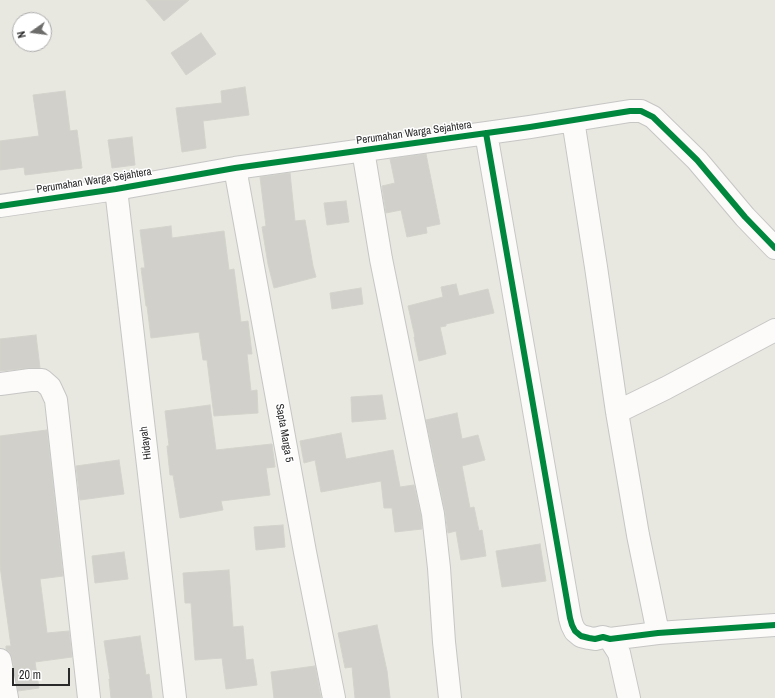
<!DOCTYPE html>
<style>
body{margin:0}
#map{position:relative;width:775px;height:698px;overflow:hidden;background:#e8e7e0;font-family:"Archivo Narrow",sans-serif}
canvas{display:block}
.north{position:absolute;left:12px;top:12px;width:40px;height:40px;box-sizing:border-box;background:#fff;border:1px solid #aaa;border-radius:50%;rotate:256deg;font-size:11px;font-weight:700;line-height:16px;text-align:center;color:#2a2a2a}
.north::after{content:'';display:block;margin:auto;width:14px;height:18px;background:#6c6c6a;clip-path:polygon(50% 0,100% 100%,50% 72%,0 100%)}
.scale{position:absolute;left:12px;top:668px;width:58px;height:18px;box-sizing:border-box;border:2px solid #2a2a2a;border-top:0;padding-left:5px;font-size:12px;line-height:14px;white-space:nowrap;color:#2a2a2a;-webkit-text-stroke:3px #fff;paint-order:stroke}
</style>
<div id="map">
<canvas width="775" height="698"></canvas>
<div class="north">N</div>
<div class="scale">20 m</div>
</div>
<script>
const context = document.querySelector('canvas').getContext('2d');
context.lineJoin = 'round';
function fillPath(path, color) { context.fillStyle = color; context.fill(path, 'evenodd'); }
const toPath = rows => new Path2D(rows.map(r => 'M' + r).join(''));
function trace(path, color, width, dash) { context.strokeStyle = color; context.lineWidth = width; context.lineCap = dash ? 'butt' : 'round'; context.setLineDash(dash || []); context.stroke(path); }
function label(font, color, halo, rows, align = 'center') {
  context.font = font + ' "Archivo Narrow",sans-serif'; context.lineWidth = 3; context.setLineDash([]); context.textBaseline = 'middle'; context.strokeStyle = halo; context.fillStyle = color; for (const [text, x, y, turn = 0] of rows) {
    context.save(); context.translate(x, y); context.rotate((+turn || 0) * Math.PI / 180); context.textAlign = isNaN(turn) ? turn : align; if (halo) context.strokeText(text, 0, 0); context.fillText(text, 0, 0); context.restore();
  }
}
const building = toPath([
 [146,0,189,0,164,21,146,0],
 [201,33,216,54,186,75,171,53,201,33],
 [245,87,249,115,203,121,206,148,182,152,176,108,222,103,221,91,245,87],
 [65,91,70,131,77,130,82,168,25,175,24,167,0,170,0,141,39,136,33,95,65,91],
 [132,137,135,165,112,168,108,140,132,137],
 [426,154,440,224,426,227,427,233,407,237,401,210,386,213,382,186,395,183,390,159,426,154],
 [290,173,295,221,305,220,313,266,316,277,274,288,268,264,262,227,266,226,260,177,290,173],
 [346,201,349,222,327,225,324,203,346,201],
 [171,226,172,238,224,231,229,270,234,269,241,322,248,321,252,354,247,354,251,391,257,390,258,413,214,416,207,360,203,360,199,332,151,338,147,306,146,306,141,268,145,268,140,230,171,226],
 [456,284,459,296,488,289,494,313,446,324,446,326,440,327,446,354,419,361,414,337,415,337,408,306,443,297,441,287,456,284],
 [361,288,363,304,332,309,330,293,361,288],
 [36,335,40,368,28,368,0,371,0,339,36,335],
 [382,395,386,419,352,422,351,397,382,395],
 [210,405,216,450,272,444,275,467,266,468,270,495,221,501,223,510,180,518,173,475,170,475,167,446,169,446,165,411,210,405],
 [457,413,462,439,478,435,485,460,462,466,470,508,474,507,479,531,482,530,486,556,461,560,456,531,448,533,445,511,426,420,457,413],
 [47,430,63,576,40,579,47,633,69,631,72,657,35,662,39,688,18,691,12,658,10,652,6,649,6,646,11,646,0,566,0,436,47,430],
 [341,433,346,459,393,450,400,487,414,485,421,516,422,529,395,532,392,508,384,508,381,481,321,492,315,460,304,463,300,441,341,433],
 [119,460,124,494,80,500,76,466,119,460],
 [283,525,285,547,256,550,254,527,283,525],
 [540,544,546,581,502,587,496,551,540,544],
 [124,552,128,579,95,583,92,556,124,552],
 [229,570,233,627,243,626,246,660,253,659,257,685,226,689,222,658,195,660,191,603,185,603,183,573,229,570],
 [377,625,387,671,390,698,355,698,352,667,345,668,338,633,377,625],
 [140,636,146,675,149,674,152,698,111,698,109,679,110,679,104,641,140,636],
 [315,666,321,698,274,698,271,672,315,666]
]);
const minor = toPath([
 [573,120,596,267,617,412,638,535,658,633],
 [486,133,570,618,572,625,575,631,581,636,589,638,595,639,603,637,610,639,658,633,775,625],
 [363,150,381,259,422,462,433,514,439,568,444,642,450,698],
 [235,168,305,552,334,698],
 [116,189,175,698],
 [0,206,116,189,235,168,530,127,630,111,641,111,653,117,697,160,745,217,775,248],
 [0,384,30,380,42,380,50,387,56,400,89,698],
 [617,412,666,388,775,330],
 [610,639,619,653,629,698],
 [0,660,7,698]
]);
const cycleway = toPath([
 [486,133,570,618,572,625,575,631,581,636,589,638,595,639,603,637,610,639,658,633,775,625],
 [0,206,116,189,235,168,530,127,630,111,641,111,653,117,697,160,745,217,775,248]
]);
const streetNames = [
 ["Perumahan Warga Sejahtera",414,133,-8],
 ["Perumahan Warga Sejahtera",94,181,-9],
 ["Sapta Marga 5",284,433,80],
 ["Hidayah",146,443,-97]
];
fillPath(building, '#d1d0cb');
trace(building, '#d3d3cc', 1);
trace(minor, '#c6c6c5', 24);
trace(minor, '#fcfbfa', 22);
trace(cycleway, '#00873e', 6);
label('11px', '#2a2a2a', '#fff', streetNames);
</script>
